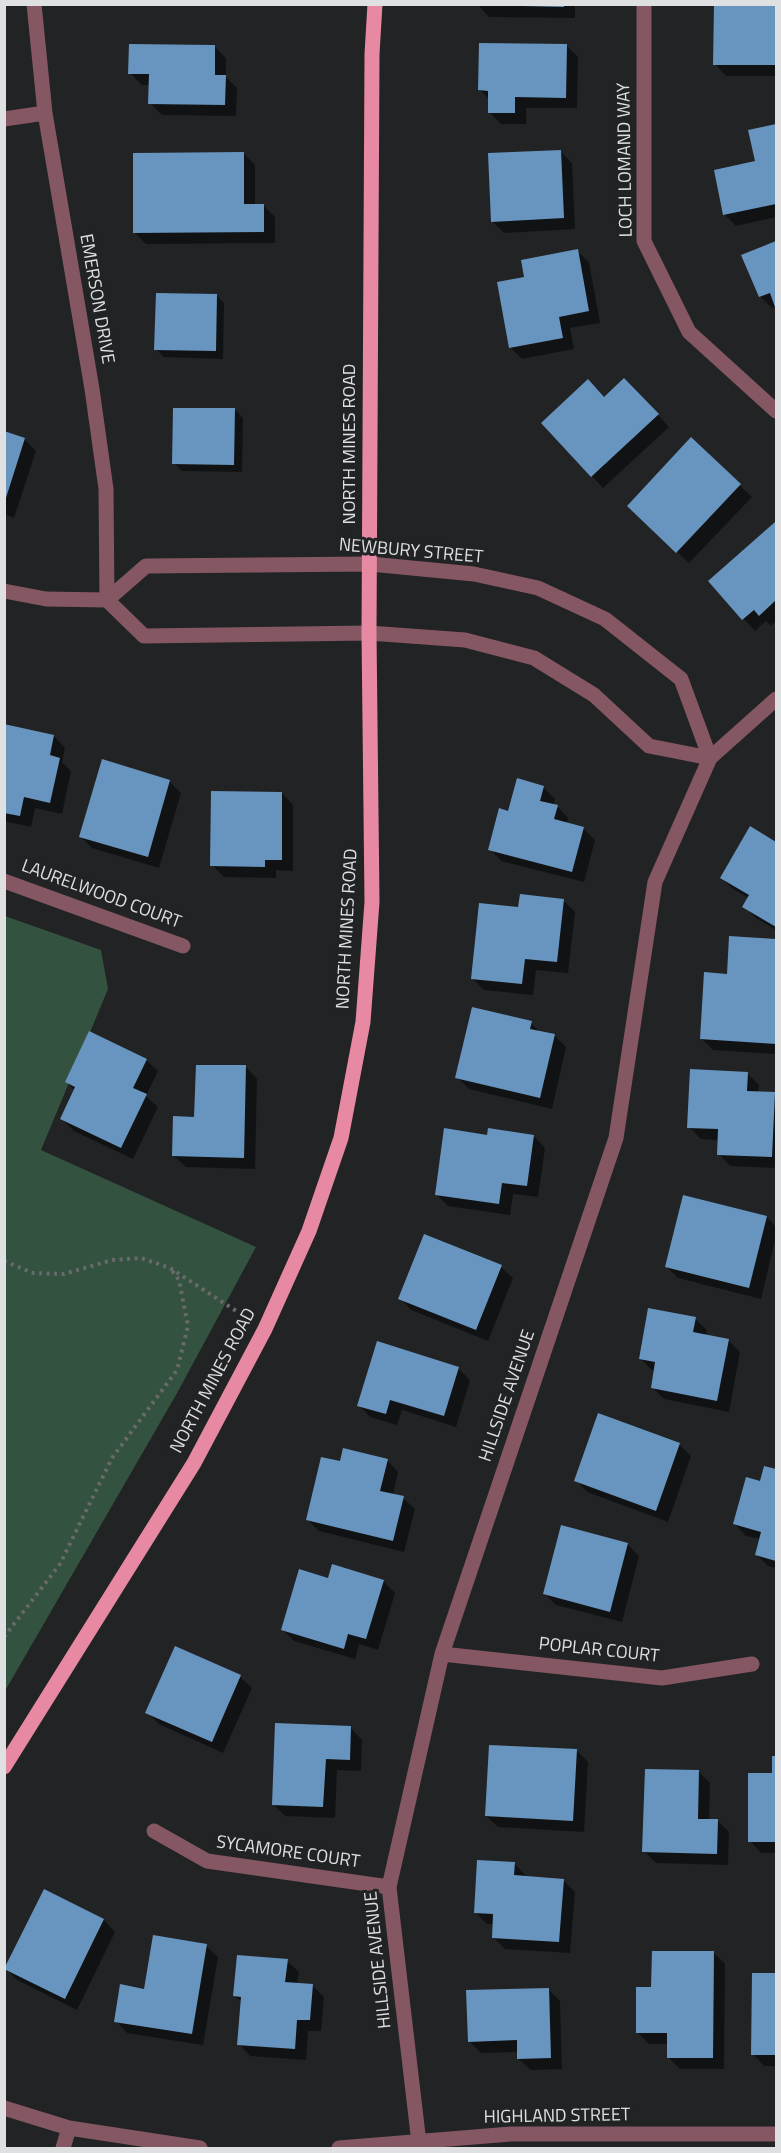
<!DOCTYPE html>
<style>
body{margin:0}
#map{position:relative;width:781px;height:2153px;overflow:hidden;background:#212325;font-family:"Titillium Web",sans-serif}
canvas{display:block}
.frame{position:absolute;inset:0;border:6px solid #dfe0e2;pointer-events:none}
</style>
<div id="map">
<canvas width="781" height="2153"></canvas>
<div class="frame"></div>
</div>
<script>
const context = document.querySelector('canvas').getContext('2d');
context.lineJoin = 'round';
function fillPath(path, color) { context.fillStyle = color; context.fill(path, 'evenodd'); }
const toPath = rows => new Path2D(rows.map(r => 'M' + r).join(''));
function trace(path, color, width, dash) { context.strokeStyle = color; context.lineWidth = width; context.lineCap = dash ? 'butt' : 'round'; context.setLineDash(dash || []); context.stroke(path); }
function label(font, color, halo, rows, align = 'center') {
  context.font = font + ' "Titillium Web",sans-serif'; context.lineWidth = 6; context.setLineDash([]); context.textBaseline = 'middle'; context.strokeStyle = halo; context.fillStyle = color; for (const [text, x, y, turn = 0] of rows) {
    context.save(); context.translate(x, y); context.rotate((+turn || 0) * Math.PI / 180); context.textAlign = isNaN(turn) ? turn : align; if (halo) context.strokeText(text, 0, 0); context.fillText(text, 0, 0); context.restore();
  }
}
const green = toPath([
 [5,916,101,950,108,989,41,1150,256,1247,176,1395,5,1691]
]);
const shadow = toPath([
 [477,4,575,4,575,18,489,17],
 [715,4,776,4,776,76,726,76,715,64],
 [566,45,578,57,577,108,526,108,526,124,501,124,489,112,489,99,480,90],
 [215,47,226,58,226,77,237,88,236,116,162,115,150,103,150,85,142,85,130,73],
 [776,125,776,217,736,226,725,215,757,162,750,131],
 [560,151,572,163,575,229,504,233,492,221],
 [243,153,255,165,255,206,264,206,275,217,275,243,146,244,134,232],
 [776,242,776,306,772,308,760,296,743,256],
 [577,251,589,262,600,323,570,328,574,349,522,359,510,347],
 [216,295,224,303,223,359,164,357,156,349],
 [636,391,669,427,603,488,543,423,604,398],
 [235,410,243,418,242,472,182,471,174,463],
 [4,432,24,439,36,451,14,518,4,514],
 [691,439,752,497,689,563,629,505],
 [775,524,776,621,771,626,766,621,755,631,710,582],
 [4,726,54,736,65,748,62,762,71,771,62,814,35,808,31,827,4,821],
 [169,781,181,793,159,868,92,848,81,837],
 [543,787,555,799,553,806,557,806,568,818,567,824,583,828,595,840,584,882,501,861,490,849],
 [282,793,293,805,293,871,276,870,276,878,224,877,212,865],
 [750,828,776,844,776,930,756,918,744,906,749,898,733,889,721,878],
 [563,900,575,912,568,973,536,970,533,995,484,990,472,978,520,909],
 [730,938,776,940,776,1054,713,1050,702,1039,728,975],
 [531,1023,541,1033,555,1036,566,1047,552,1109,469,1089,457,1077],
 [146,1060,158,1071,146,1096,158,1107,133,1159,74,1131,62,1119,75,1091,67,1082],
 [246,1067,257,1079,255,1169,186,1167,174,1156,196,1119],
 [747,1073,759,1085,758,1093,776,1095,776,1168,730,1166,719,1154,719,1140,701,1139,689,1127],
 [488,1136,534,1136,545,1148,538,1197,513,1194,510,1215,448,1206,436,1194],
 [767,1217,776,1227,776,1236,761,1299,678,1278,666,1266],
 [501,1267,513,1278,488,1341,411,1310,400,1298],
 [695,1319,707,1330,706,1336,729,1341,740,1352,729,1412,664,1399,652,1387,655,1370,652,1370,640,1358],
 [458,1368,470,1380,456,1427,402,1410,397,1425,370,1417,359,1405],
 [599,1415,680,1445,691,1456,668,1522,587,1492,576,1480],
 [387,1460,398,1472,393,1495,403,1498,415,1509,404,1552,319,1531,308,1520,341,1463],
 [765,1468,776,1471,776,1568,768,1566,757,1555,761,1539,746,1536,735,1524,761,1483],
 [627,1544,639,1556,622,1622,556,1605,545,1594],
 [329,1580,383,1581,395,1593,378,1650,359,1644,355,1659,294,1641,283,1630],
 [240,1677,252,1688,223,1753,159,1724,147,1712],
 [351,1728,362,1740,361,1771,337,1770,335,1818,285,1816,273,1804],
 [577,1751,588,1762,584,1832,498,1827,486,1816],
 [774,1758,776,1758,776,1853,761,1853,750,1841,774,1775],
 [699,1772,710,1783,709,1821,718,1821,729,1832,728,1865,656,1863,644,1851],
 [515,1864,526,1876,526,1878,563,1880,575,1892,570,1953,505,1949,493,1937,494,1924,487,1924,475,1912],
 [44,1891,104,1920,115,1932,77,2010,17,1980,6,1969],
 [206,1946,218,1957,203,2045,127,2033,116,2021,145,1990],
 [713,1952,725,1964,724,2069,680,2069,668,2057,668,2044,649,2044,637,2032,653,1988],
 [287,1961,299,1972,297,1984,312,1985,324,1997,321,2031,308,2031,306,2060,250,2056,239,2044,242,2003,235,1996],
 [754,1974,776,1975,776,2066,764,2066,753,2054],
 [548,1989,560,2001,562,2069,531,2070,519,2059,519,2052,481,2053,469,2041]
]);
const building = toPath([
 [523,4,564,4,564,7,523,6],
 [714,4,776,4,776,65,713,65],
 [479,43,567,44,566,98,515,97,515,113,488,113,488,91,478,90],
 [129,44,215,45,215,75,226,75,225,105,148,104,149,74,128,74],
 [776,124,776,204,723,215,714,170,755,161,748,130],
 [561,150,564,218,491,222,488,153],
 [244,152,244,204,264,204,264,232,133,233,133,153],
 [776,241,776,310,770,293,759,297,741,255],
 [578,249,589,311,559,317,563,338,509,348,497,282,524,277,521,260],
 [156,293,217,294,216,351,154,350],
 [624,378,659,414,591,477,541,423,588,379,604,397],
 [173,408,235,408,234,465,172,464],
 [4,431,25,438,5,501,4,501],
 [691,437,741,484,676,553,627,506],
 [775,522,776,600,759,616,754,610,742,620,708,581],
 [4,724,54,735,50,755,60,758,50,803,24,797,20,816,4,813],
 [102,759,170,780,148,857,79,837],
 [517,778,544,786,540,801,558,805,554,819,584,827,572,872,488,850,499,808,508,811],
 [211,791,282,792,282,860,265,860,265,867,210,866],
 [750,826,776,842,776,927,742,907,749,895,720,878],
 [520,894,564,899,557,962,525,959,522,984,471,979,479,903,518,907],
 [729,936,776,939,776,1044,700,1039,704,972,727,974],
 [472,1007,532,1021,530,1029,555,1034,540,1098,455,1078],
 [89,1031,147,1059,133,1088,147,1094,121,1148,60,1119,75,1087,65,1082],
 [196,1065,246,1065,244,1158,172,1156,173,1116,194,1117],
 [690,1069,748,1072,747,1091,775,1092,772,1157,717,1155,718,1129,687,1128],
 [444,1128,487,1135,488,1128,534,1135,527,1186,502,1183,499,1204,435,1195],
 [683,1195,767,1216,749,1288,665,1267],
 [424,1234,502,1265,476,1330,398,1299],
 [648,1308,696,1317,693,1332,729,1339,717,1401,651,1388,655,1362,639,1359],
 [377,1341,459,1367,444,1416,390,1400,386,1414,357,1406],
 [598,1413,680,1443,656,1511,574,1481],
 [343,1448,388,1459,380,1491,404,1496,393,1541,306,1520,321,1457,340,1461],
 [764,1466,776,1469,776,1561,755,1555,761,1532,733,1524,746,1477,760,1481],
 [561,1525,628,1543,610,1612,543,1594],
 [332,1564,384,1580,366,1639,348,1634,344,1649,281,1630,299,1569,328,1578],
 [175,1646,241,1675,212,1742,145,1713],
 [275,1723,351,1726,350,1760,326,1759,323,1807,272,1805],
 [489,1745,577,1749,573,1821,485,1816],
 [772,1756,776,1756,776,1842,748,1842,748,1773,772,1773],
 [645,1769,699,1770,698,1819,718,1819,717,1854,642,1852],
 [477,1860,515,1862,514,1875,564,1879,559,1942,492,1938,493,1914,474,1913],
 [44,1889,104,1919,65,1999,4,1969],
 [153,1935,207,1944,192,2034,114,2022,120,1984,144,1989],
 [652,1951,714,1951,713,2058,667,2058,667,2033,636,2033,636,1987,651,1987],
 [237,1955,288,1959,285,1982,313,1984,310,2020,297,2020,295,2049,237,2045,241,1997,233,1996],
 [752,1973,776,1973,776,2055,751,2055],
 [549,1988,551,2058,517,2059,517,2040,468,2042,466,1990]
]);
const path = toPath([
 [4,1261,33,1273,64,1274,112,1260,141,1258,170,1268,244,1316],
 [4,1637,60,1564,112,1458,177,1370,188,1326,179,1280,170,1268]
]);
const minor = toPath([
 [34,4,45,113,92,389,106,489,107,600],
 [644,4,644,241,689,332,776,411],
 [4,119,45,113],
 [4,591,46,599,107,600,144,636,369,633,465,640,534,658,594,695,649,746,710,758],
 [107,600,146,566,370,564,474,574,538,588,605,619,681,679,710,758],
 [4,881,183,946],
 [442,1654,662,1678,752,1664],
 [154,1831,207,1861,389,1887],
 [4,2108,69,2128,200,2148],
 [419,2143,389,1887,442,1654,616,1138,655,882,710,758,776,699],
 [63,2148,69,2128],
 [339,2148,511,2134,776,2134]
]);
const major = toPath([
 [4,1767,194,1463,265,1329,309,1231,341,1138,363,1022,372,902,369,633,372,54,375,4]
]);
const streetNames = [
 ["LOCH LOMAND WAY",626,160,-91],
 ["EMERSON DRIVE",96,299,80],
 ["NORTH MINES ROAD",351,444,-90],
 ["NEWBURY STREET",411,552,5],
 ["LAURELWOOD COURT",101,895,20],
 ["NORTH MINES ROAD",348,929,-87],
 ["NORTH MINES ROAD",214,1381,-62],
 ["HILLSIDE AVENUE",508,1396,-71],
 ["POPLAR COURT",599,1651,6],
 ["SYCAMORE COURT",288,1853,8],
 ["HILLSIDE AVENUE",379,1960,-96],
 ["HIGHLAND STREET",557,2117,-1]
];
fillPath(green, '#33523f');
fillPath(shadow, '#0007');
fillPath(building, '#6895bf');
trace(path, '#686a6c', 4, [3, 4.5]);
trace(minor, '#845762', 15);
trace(major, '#e789a3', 15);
label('18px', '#dfe0e2', '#212325', streetNames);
</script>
